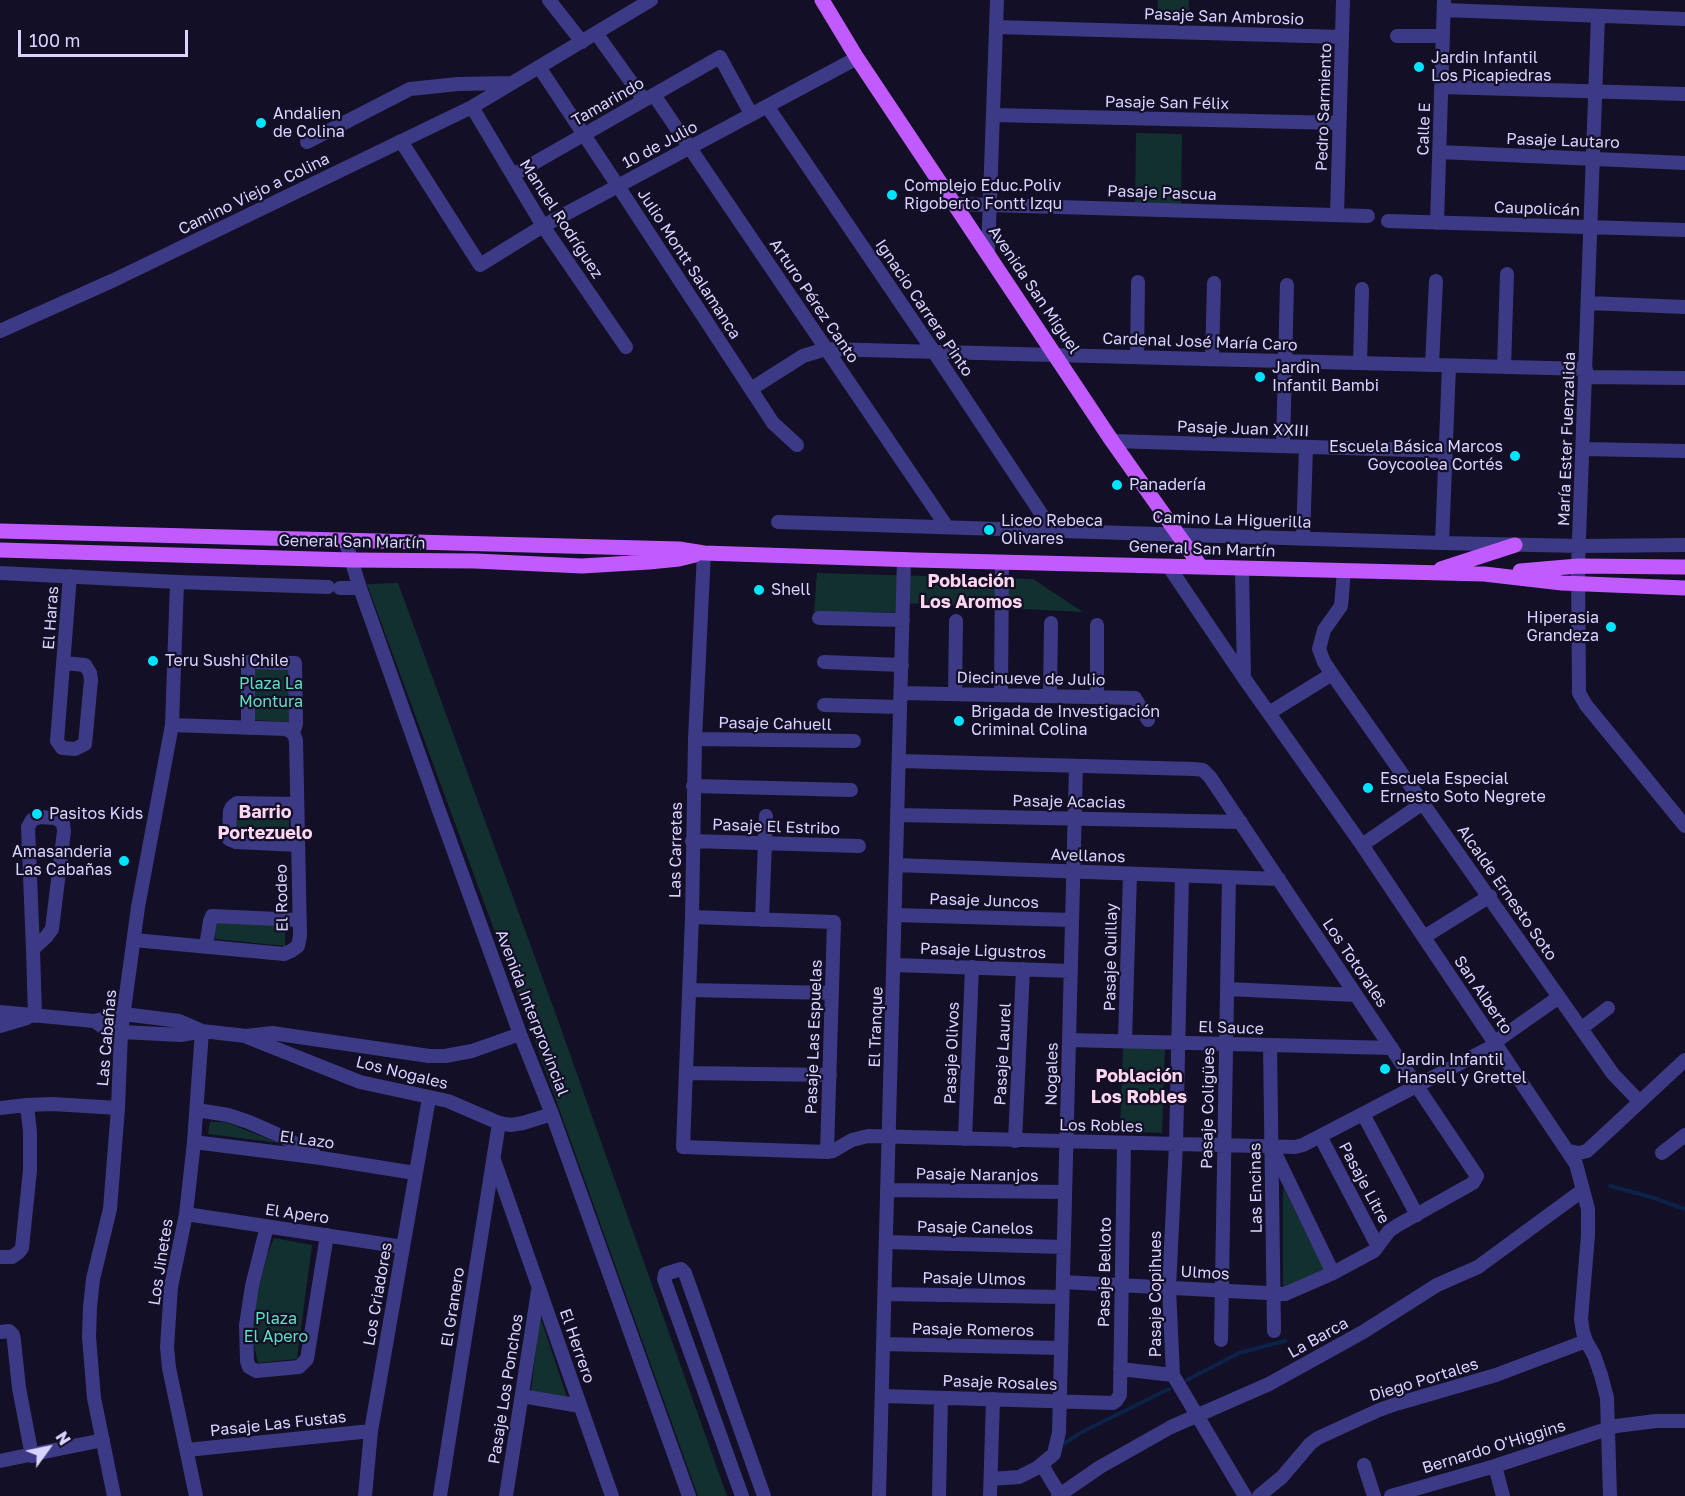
<!DOCTYPE html>
<meta charset="utf-8">
<style>
body{margin:0}
#map{position:relative;width:1685px;height:1496px;overflow:hidden;background:#130f26;font-family:"Golos Text",sans-serif}
canvas{display:block}
.north{position:absolute;left:18px;top:1418px;width:60px;height:60px;-webkit-text-stroke:4px #130f26;paint-order:stroke;rotate:57deg;font-size:16px;font-weight:700;line-height:24px;text-align:center;color:#d9d4ff}
.north::after{content:'';display:block;margin:auto;width:21px;height:27px;background:#d9d4ff;clip-path:polygon(50% 0,100% 100%,50% 72%,0 100%)}
.scale{position:absolute;left:18px;top:30px;width:170px;height:27px;box-sizing:border-box;border:3px solid #d9d4ff;border-top:0;padding-left:8px;font-size:18px;line-height:21px;white-space:nowrap;color:#d9d4ff;-webkit-text-stroke:4px #130f26;paint-order:stroke}
</style>
<div id="map">
<canvas width="1685" height="1496"></canvas>
<div class="north">N</div>
<div class="scale">100 m</div>
</div>
<script>
const context = document.querySelector('canvas').getContext('2d');
context.lineJoin = 'round';
function fillPath(path, color) { context.fillStyle = color; context.fill(path, 'evenodd'); }
const toPath = rows => new Path2D(rows.map(r => 'M' + r).join(''));
function trace(path, color, width, dash) { context.strokeStyle = color; context.lineWidth = width; context.lineCap = dash ? 'butt' : 'round'; context.setLineDash(dash || []); context.stroke(path); }
function label(font, color, halo, rows, align = 'center') {
  context.font = font + ' "Golos Text",sans-serif'; context.lineWidth = 4.5; context.setLineDash([]); context.textBaseline = 'middle'; context.strokeStyle = halo; context.fillStyle = color; for (const [text, x, y, turn = 0] of rows) {
    context.save(); context.translate(x, y); context.rotate((+turn || 0) * Math.PI / 180); context.textAlign = isNaN(turn) ? turn : align; if (halo) context.strokeText(text, 0, 0); context.fillText(text, 0, 0); context.restore();
  }
}
const green = toPath([
 [1158,0,1189,0,1188,20,1157,19],
 [1136,133,1182,134,1181,210,1135,209],
 [817,573,1033,579,1083,612,900,603,897,612,814,612],
 [398,583,555,1012,727,1496,698,1496,528,1022,367,584],
 [252,667,289,667,291,722,251,720],
 [237,808,289,809,289,836,235,835],
 [216,921,285,926,285,946,215,939],
 [1123,1046,1165,1048,1162,1133,1120,1131],
 [210,1122,225,1122,279,1143,208,1134],
 [1283,1187,1325,1271,1283,1290],
 [274,1238,312,1245,297,1359,258,1363,251,1331,256,1300,267,1256],
 [540,1316,567,1397,531,1391]
]);
const stream = toPath([
 [1610,1186,1651,1197,1685,1209],
 [1187,1380,1239,1353,1285,1341],
 [1065,1443,1080,1433,1169,1389]
]);
const minor = toPath([
 [549,0,582,42],
 [1444,10,1685,19],
 [1598,16,1578,566,1579,693,1586,705,1685,826],
 [996,27,1342,37],
 [596,33,644,100],
 [1397,36,1443,36],
 [539,67,618,186,773,423,797,445],
 [1441,87,1685,94],
 [654,95,947,527],
 [767,106,934,352,1052,530],
 [472,107,543,226,626,347],
 [993,115,1339,123],
 [401,141,480,265,543,226,857,58],
 [307,142,410,89,458,84,511,83],
 [1439,152,1685,163],
 [513,175,720,57,751,114],
 [955,204,1368,216],
 [1337,215,1343,0],
 [1388,221,1685,230],
 [1437,223,1444,0],
 [988,254,997,0],
 [1588,303,1685,307],
 [0,331,114,280,472,107,651,0],
 [1137,357,1138,282],
 [1212,359,1214,283],
 [1360,363,1362,289],
 [1432,365,1436,281],
 [1504,367,1507,274],
 [1586,377,1685,378],
 [751,389,803,356,826,349,1586,369],
 [1112,441,1445,451],
 [1283,446,1287,285],
 [1583,449,1685,451],
 [778,522,1442,543,1580,546,1685,545],
 [1303,539,1306,447],
 [345,540,360,588,437,805,520,1034,552,1114,689,1496],
 [1442,543,1449,366],
 [704,553,695,739,692,917,683,1147,827,1152,833,1151,852,1140,868,1136,1295,1147,1303,1145,1497,1044],
 [1169,567,1244,678,1362,845,1576,1164,1588,1209,1588,1235,1581,1319,1583,1332,1586,1341,1594,1355,1601,1375,1607,1398,1610,1496],
 [1242,569,1244,678],
 [0,573,177,582,328,587],
 [340,588,360,588],
 [819,618,903,620],
 [824,662,902,665],
 [64,663,85,665,90,673,91,680,85,744,75,749,62,748,57,741,70,576],
 [1332,674,1324,662,1319,649,1324,630,1341,606,1344,571],
 [901,693,1135,698,1148,720],
 [955,694,956,621],
 [1001,695,1002,562],
 [1050,696,1051,623],
 [1097,697,1097,625],
 [824,705,900,707],
 [1269,713,1332,674,1613,1074,1639,1101],
 [248,728,248,662,295,663,296,724,293,733],
 [695,739,854,741],
 [899,761,1194,769,1203,770,1210,777,1477,1176,1473,1183,1398,1225,1389,1231,1374,1251,1333,1273,1285,1294,1063,1282],
 [693,786,851,790],
 [297,804,237,803,232,807,230,811,229,834,229,839,236,842,298,845],
 [898,815,1241,822],
 [692,841,859,846],
 [1362,845,1423,803],
 [896,865,1279,879],
 [1182,876,1176,1144,1169,1288,1173,1375,1245,1496],
 [895,915,1072,920],
 [692,917,834,922,827,1152],
 [762,920,766,816],
 [1424,937,1490,896],
 [134,940,284,954,291,951,298,946,300,936,296,740,293,733,286,729,172,725],
 [206,946,210,921,212,916,300,920],
 [33,949,28,827,32,820,39,817,56,818,63,823,64,831,52,929,46,937,33,949,35,1016],
 [894,965,1071,971],
 [1227,989,1356,995],
 [689,990,832,993],
 [0,1012,94,1021,124,1014,179,1021,202,1031,246,1036,272,1033,429,1056,445,1056,472,1051,520,1034],
 [94,1021,106,1029,121,1032,181,1035,202,1031],
 [0,1026,27,1018],
 [1582,1028,1608,1008],
 [247,1037,360,1082,448,1101,499,1123,511,1125,523,1123,552,1114],
 [1069,1040,1392,1048],
 [1125,1041,1130,874],
 [1495,1042,1559,997],
 [1270,1045,1274,1331],
 [686,1073,830,1075],
 [0,1108,27,1105,52,1104,118,1108],
 [197,1110,228,1115,249,1122,283,1137,314,1154],
 [1363,1114,1417,1215],
 [1320,1136,1377,1245],
 [965,1139,972,967],
 [1015,1141,1023,969],
 [194,1142,321,1158,415,1173],
 [1274,1151,1333,1273],
 [1569,1151,1579,1153,1587,1151,1685,1060],
 [1662,1153,1685,1135],
 [494,1160,612,1496],
 [888,1190,1065,1192],
 [186,1214,403,1247],
 [267,1226,252,1286,246,1325,247,1361,249,1367,256,1371,299,1367,307,1359,327,1235],
 [886,1242,1064,1247],
 [0,1257,12,1257,19,1252,22,1248,30,1170,30,1132,27,1105],
 [885,1294,1062,1297],
 [0,1332,9,1331,13,1335,14,1341,19,1388,32,1456],
 [1221,1340,1229,877],
 [883,1344,1061,1348],
 [1120,1369,1173,1375],
 [522,1396,580,1406],
 [882,1396,1113,1403,1116,1401,1120,1395,1124,1143],
 [187,1450,371,1431],
 [0,1461,103,1440],
 [1042,1465,1060,1495],
 [1364,1465,1374,1496],
 [1495,1466,1503,1496],
 [991,1479,1019,1477,1037,1468,1054,1454,1059,1432,1076,766],
 [114,1496,94,1398,89,1337,90,1307,93,1279,110,1209,118,1108,121,1032,138,907,172,725,177,582],
 [196,1496,169,1368,167,1347,171,1287,186,1214,194,1142,202,1031],
 [365,1496,371,1431,429,1098],
 [440,1496,499,1123],
 [506,1496,538,1291],
 [742,1496,664,1279,665,1274,681,1269,685,1273,764,1496],
 [879,1496,904,560],
 [939,1496,941,1398],
 [990,1496,993,1399],
 [1058,1496,1100,1467,1171,1427,1269,1384,1363,1332,1437,1285,1478,1267,1583,1190],
 [1259,1496,1282,1477,1310,1444,1318,1438,1379,1410,1396,1404,1496,1375,1586,1341],
 [1391,1496,1495,1466,1616,1426,1656,1421,1685,1421]
]);
const major = toPath([
 [822,0,857,58,1112,441,1201,567],
 [0,531,679,549,704,553,916,560,1484,574,1562,583,1685,588],
 [0,550,351,560,475,561,582,566,649,562,679,559,695,555],
 [1441,569,1515,545],
 [1520,571,1578,566,1685,567]
]);
const markers = [
 [1419,67,6,"#00e5ff"],
 [261,123,6,"#00e5ff"],
 [892,195,6,"#00e5ff"],
 [1260,377,6,"#00e5ff"],
 [1515,456,6,"#00e5ff"],
 [1117,485,6,"#00e5ff"],
 [989,530,6,"#00e5ff"],
 [759,590,6,"#00e5ff"],
 [1611,627,6,"#00e5ff"],
 [153,661,6,"#00e5ff"],
 [959,721,6,"#00e5ff"],
 [1368,788,6,"#00e5ff"],
 [37,814,6,"#00e5ff"],
 [124,861,6,"#00e5ff"],
 [1385,1069,6,"#00e5ff"]
];
const streetNames = [
 ["Pasaje San Ambrosio",1224,17,2],
 ["Tamarindo",608,102,-30],
 ["Pasaje San Félix",1167,103,1],
 ["Pedro Sarmiento",1324,107,-88],
 ["Calle E",1424,129,-88],
 ["Pasaje Lautaro",1563,141,2],
 ["10 de Julio",660,145,-28],
 ["Pasaje Pascua",1162,193,2],
 ["Camino Viejo a Colina",254,194,-26],
 ["Caupolicán",1537,209,2],
 ["Manuel Rodríguez",561,219,57],
 ["Julio Montt Salamanca",689,264,57],
 ["Avenida San Miguel",1034,290,56],
 ["Arturo Pérez Canto",814,301,56],
 ["Ignacio Carrera Pinto",924,308,56],
 ["Cardenal José María Caro",1200,342,2],
 ["Pasaje Juan XXIII",1243,429,2],
 ["María Ester Fuenzalida",1567,439,-88],
 ["Camino La Higuerilla",1232,520,2],
 ["General San Martín",352,542,1],
 ["General San Martín",1202,549,2],
 ["El Haras",51,618,-86],
 ["Diecinueve de Julio",1031,679,1],
 ["Pasaje Cahuell",775,724,1],
 ["Pasaje Acacias",1069,802,1],
 ["Pasaje El Estribo",776,827,2],
 ["Las Carretas",676,850,-89],
 ["Avellanos",1088,856,2],
 ["Alcalde Ernesto Soto",1507,893,55],
 ["El Rodeo",282,898,-91],
 ["Pasaje Juncos",984,901,2],
 ["Pasaje Ligustros",983,951,2],
 ["Pasaje Quillay",1111,957,-89],
 ["Los Totorales",1355,963,56],
 ["San Alberto",1483,995,56],
 ["Avenida Interprovincial",532,1013,69],
 ["El Tranque",876,1027,-88],
 ["El Sauce",1231,1028,2],
 ["Pasaje Las Espuelas",814,1037,-88],
 ["Las Cabañas",107,1038,-85],
 ["Pasaje Olivos",952,1053,-88],
 ["Pasaje Laurel",1003,1054,-87],
 ["Los Nogales",402,1073,14],
 ["Nogales",1052,1074,-89],
 ["Pasaje Coligües",1208,1108,-89],
 ["Los Robles",1101,1126,1],
 ["El Lazo",307,1140,8],
 ["Pasaje Naranjos",977,1175,1],
 ["Pasaje Litre",1364,1183,62],
 ["Las Encinas",1256,1188,-91],
 ["El Apero",297,1214,8],
 ["Pasaje Canelos",975,1228,1],
 ["Los Jinetes",161,1262,-81],
 ["Pasaje Belloto",1105,1272,-89],
 ["Ulmos",1205,1273,3],
 ["Pasaje Ulmos",974,1279,1],
 ["Los Criadores",378,1294,-80],
 ["Pasaje Copihues",1156,1294,-90],
 ["El Granero",453,1307,-81],
 ["Pasaje Romeros",973,1330,1],
 ["La Barca",1318,1338,-29],
 ["El Herrero",577,1346,71],
 ["Diego Portales",1424,1380,-17],
 ["Pasaje Rosales",1000,1383,2],
 ["Pasaje Los Ponchos",506,1389,-81],
 ["Pasaje Las Fustas",278,1424,-6],
 ["Bernardo O'Higgins",1494,1447,-17]
];
const poiNames = [
 ["Jardin Infantil",1431,58],
 ["Los Picapiedras",1431,76],
 ["Andalien",273,114],
 ["de Colina",273,132],
 ["Complejo Educ.Poliv",904,186],
 ["Rigoberto Fontt Izqu",904,204],
 ["Jardin",1272,368],
 ["Infantil Bambi",1272,386],
 ["Escuela Básica Marcos",1503,447,"right"],
 ["Goycoolea Cortés",1503,465,"right"],
 ["Panadería",1129,485],
 ["Liceo Rebeca",1001,521],
 ["Olivares",1001,539],
 ["Shell",771,590],
 ["Hiperasia",1599,618,"right"],
 ["Grandeza",1599,636,"right"],
 ["Teru Sushi Chile",165,661],
 ["Brigada de Investigación",971,712],
 ["Criminal Colina",971,730],
 ["Escuela Especial",1380,779],
 ["Ernesto Soto Negrete",1380,797],
 ["Pasitos Kids",49,814],
 ["Amasanderia",112,852,"right"],
 ["Las Cabañas",112,870,"right"],
 ["Jardin Infantil",1397,1060],
 ["Hansell y Grettel",1397,1078]
];
const parkNames = [
 ["Plaza La",271,684],
 ["Montura",271,702],
 ["Plaza",276,1319],
 ["El Apero",276,1337]
];
const neighbourhoodNames = [
 ["Población",971,581],
 ["Los Aromos",971,602],
 ["Barrio",265,812],
 ["Portezuelo",265,833],
 ["Población",1139,1076],
 ["Los Robles",1139,1097]
];
fillPath(green, '#12302f');
trace(stream, '#0c2248', 4);
trace(minor, '#3d3a85', 14);
trace(major, '#c25bff', 15);
for (const [x, y, r, color] of markers) { const dot = new Path2D(); dot.arc(x, y, r, 0, 2 * Math.PI); context.fillStyle = color; context.fill(dot); trace(dot, '#130f26', 2); }
label('16px', '#d9d4ff', '#130f26', streetNames);
label('16px', '#d9d4ff', '#130f26', poiNames, 'left');
label('16px', '#5fe0c0', '#130f26', parkNames);
label('bold 18px', '#ffd6f0', '#130f26', neighbourhoodNames);
</script>
